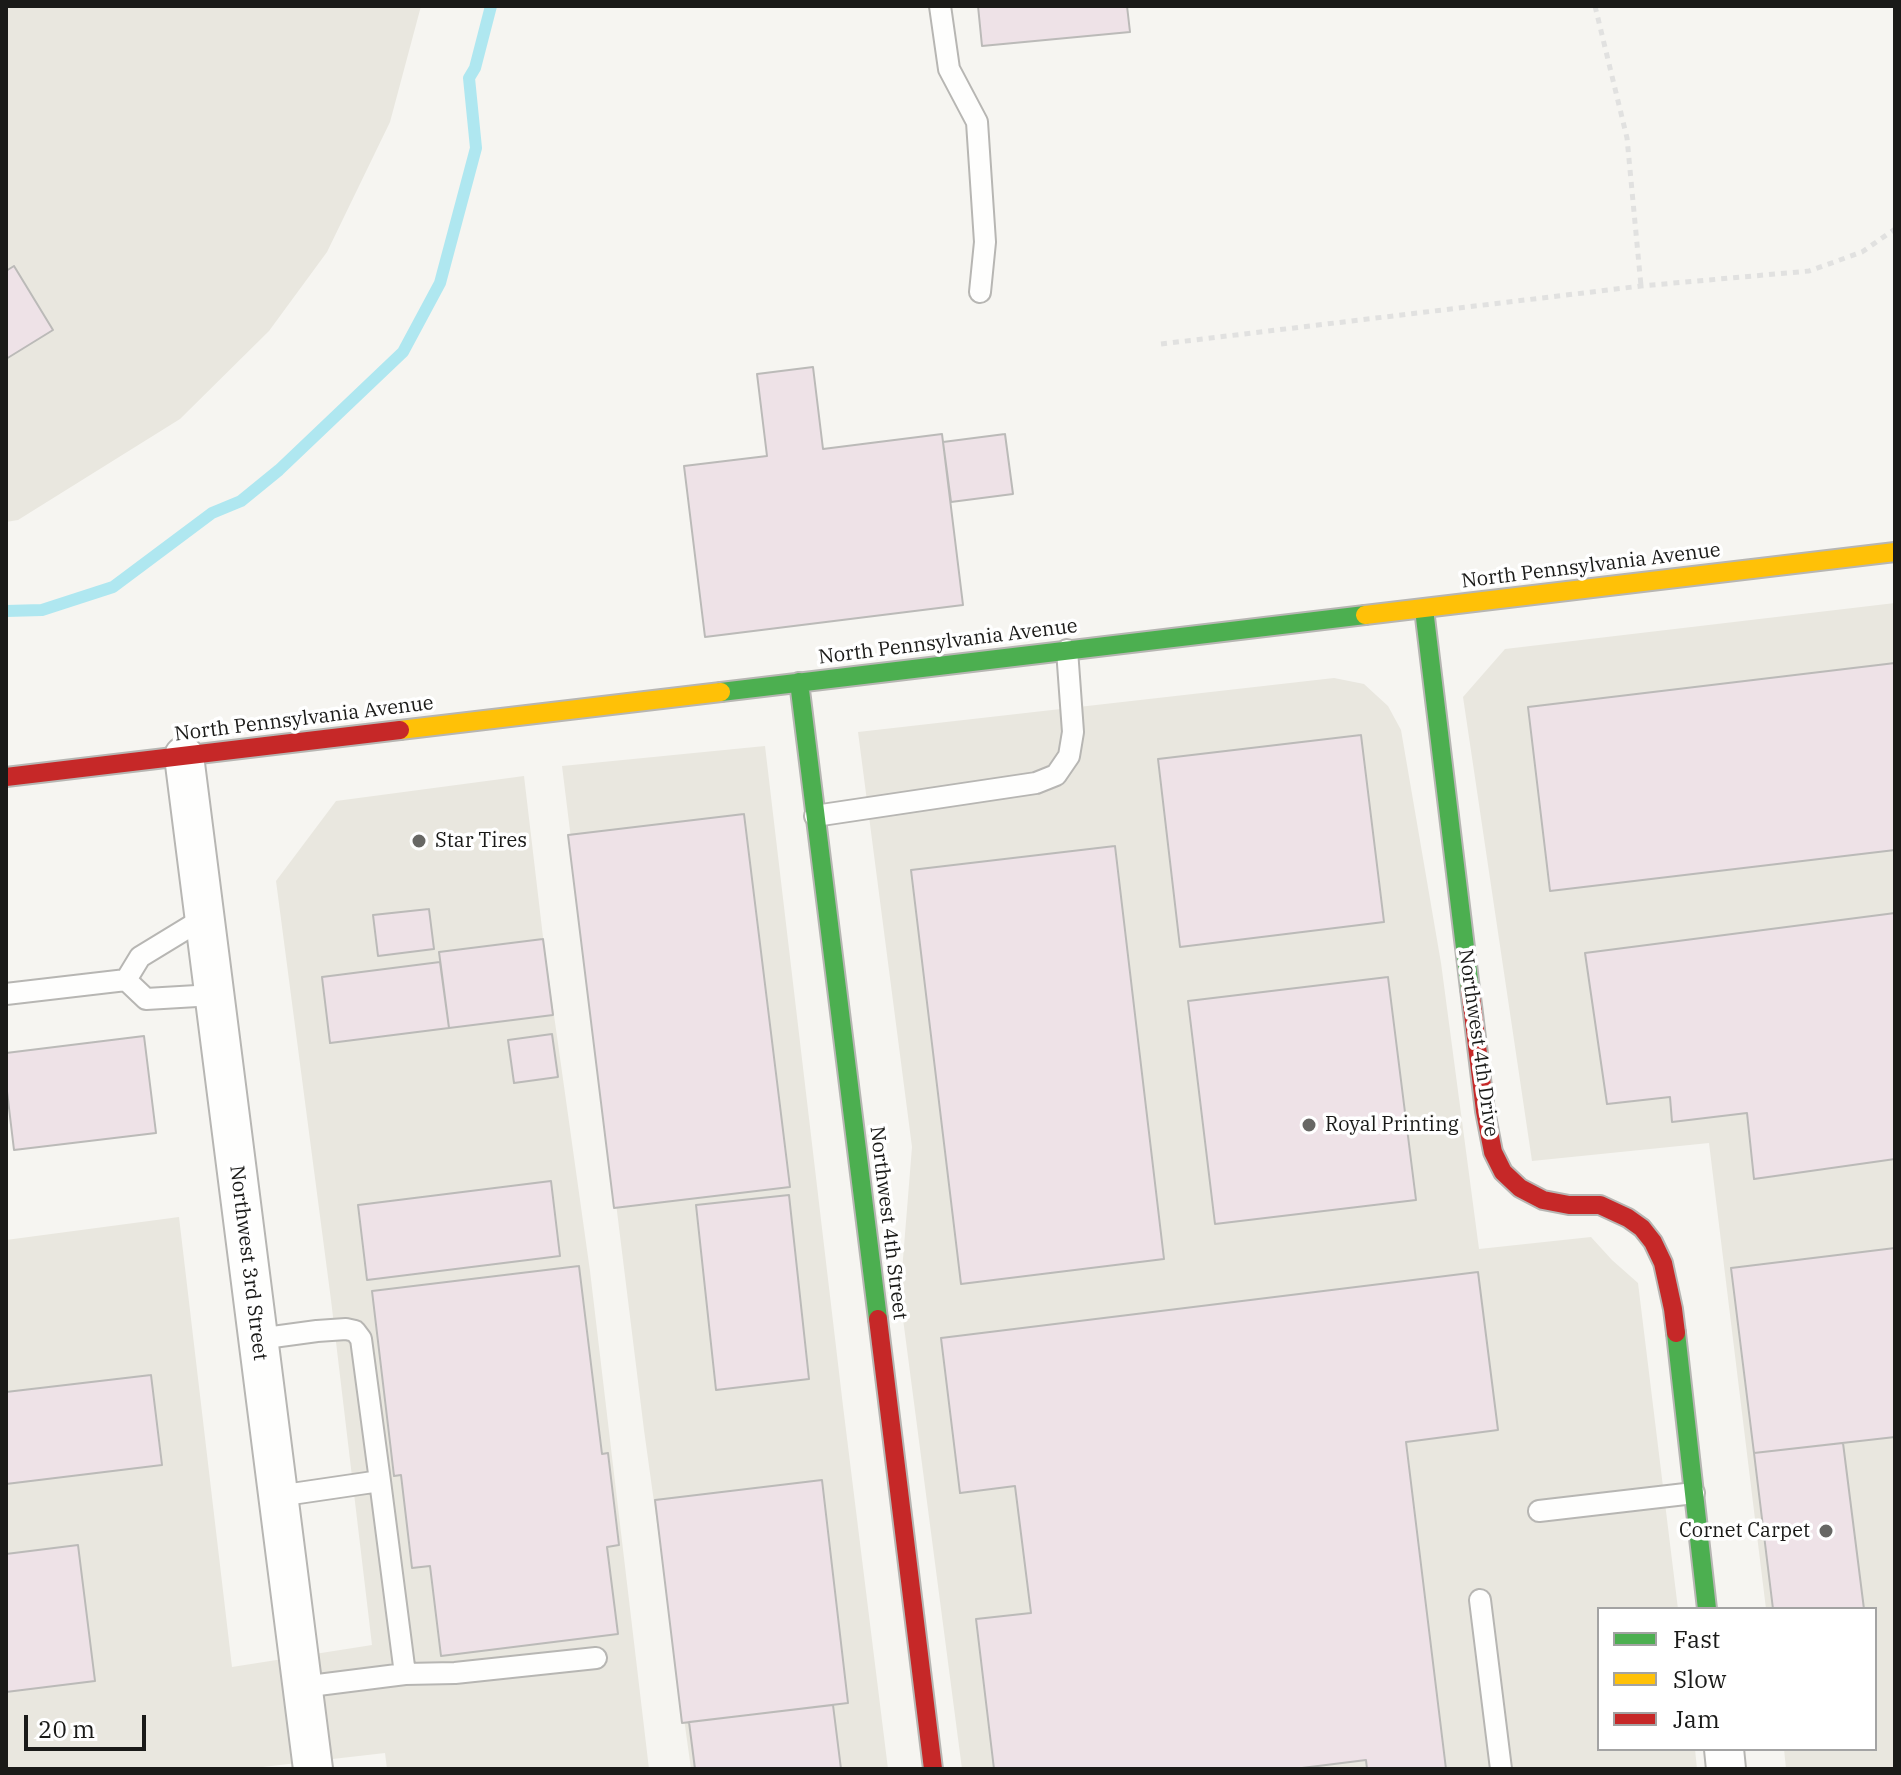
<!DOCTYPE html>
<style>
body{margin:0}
#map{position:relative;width:1901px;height:1775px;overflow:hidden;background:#f6f5f1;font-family:"IBM Plex Serif",serif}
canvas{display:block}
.frame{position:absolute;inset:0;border:8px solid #1a1a18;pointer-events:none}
.legend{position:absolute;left:1597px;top:1607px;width:280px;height:144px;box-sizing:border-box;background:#fff;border:2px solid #a3a3a3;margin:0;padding:10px 14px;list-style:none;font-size:24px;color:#1a1a18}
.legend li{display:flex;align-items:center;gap:16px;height:40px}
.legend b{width:40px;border:2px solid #a3a3a3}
.scale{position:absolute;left:24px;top:1715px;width:122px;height:36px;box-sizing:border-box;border:4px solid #1a1a18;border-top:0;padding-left:10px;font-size:24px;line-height:28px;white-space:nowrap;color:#1a1a18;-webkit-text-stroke:6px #fff;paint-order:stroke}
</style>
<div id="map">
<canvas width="1901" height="1775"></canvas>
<div class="frame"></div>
<ul class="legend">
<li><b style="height:10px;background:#4caf50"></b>Fast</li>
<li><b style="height:10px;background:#ffc107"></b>Slow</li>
<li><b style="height:10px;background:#c62828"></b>Jam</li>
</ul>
<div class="scale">20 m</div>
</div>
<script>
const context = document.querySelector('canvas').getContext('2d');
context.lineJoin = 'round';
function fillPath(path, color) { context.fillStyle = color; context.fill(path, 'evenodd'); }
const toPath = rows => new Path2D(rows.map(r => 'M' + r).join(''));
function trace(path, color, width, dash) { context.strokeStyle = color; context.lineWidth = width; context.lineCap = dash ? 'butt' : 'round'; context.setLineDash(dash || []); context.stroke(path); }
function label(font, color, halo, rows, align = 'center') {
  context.font = font + ' "IBM Plex Serif",serif'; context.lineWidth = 7; context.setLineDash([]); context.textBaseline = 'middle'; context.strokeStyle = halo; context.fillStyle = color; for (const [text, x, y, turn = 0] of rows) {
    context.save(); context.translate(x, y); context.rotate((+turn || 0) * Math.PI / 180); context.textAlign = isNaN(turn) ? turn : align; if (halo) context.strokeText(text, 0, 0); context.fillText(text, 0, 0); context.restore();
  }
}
const built = toPath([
 [6,6,421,6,390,122,327,252,269,331,180,419,18,520,6,522],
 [1895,603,1895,1769,1786,1769,1784,1749,1875,1749,1875,1609,1766,1609,1709,1143,1532,1161,1463,697,1505,649],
 [1334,678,1364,684,1388,706,1401,730,1441,963,1479,1249,1591,1237,1612,1260,1638,1283,1678,1609,1599,1609,1599,1749,1695,1749,1697,1769,962,1769,900,1296,912,1147,858,732],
 [765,746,843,1406,888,1769,691,1769,644,1430,562,766],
 [524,776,543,937,590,1271,649,1769,387,1769,385,1753,245,1769,6,1769,6,1240,179,1217,232,1667,372,1645,331,1300,276,881,336,801]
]);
const stream = toPath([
 [6,611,42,610,113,587,212,513,241,501,279,470,403,352,440,283,476,148,469,78,475,68,491,6]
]);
const building = toPath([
 [978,6,1127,6,1130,32,982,46,978,6],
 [14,266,53,330,6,359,6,271,14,266],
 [813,367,823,449,942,434,963,605,705,637,684,466,767,456,757,374,813,367],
 [1005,434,1013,494,951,502,943,442,1005,434],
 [1895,663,1895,850,1550,891,1528,707,1895,663],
 [1361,735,1384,922,1180,947,1158,759,1361,735],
 [744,814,790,1187,614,1208,568,835,744,814],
 [1115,846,1164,1259,961,1284,911,870,1115,846],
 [429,909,434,949,378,956,373,915,429,909],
 [1895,913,1895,1159,1754,1179,1747,1113,1672,1122,1670,1097,1607,1104,1585,953,1895,913],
 [543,939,553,1015,449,1028,439,952,543,939],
 [440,962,449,1028,330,1043,322,977,440,962],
 [1388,977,1416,1200,1215,1224,1188,1001,1388,977],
 [552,1034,558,1077,514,1083,508,1040,552,1034],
 [144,1036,156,1133,14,1150,6,1083,6,1053,144,1036],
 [551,1181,560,1256,367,1280,358,1205,551,1181],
 [789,1195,809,1379,716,1390,696,1205,789,1195],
 [1895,1248,1895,1437,1754,1453,1731,1268,1895,1248],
 [579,1266,602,1454,608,1453,619,1545,607,1547,618,1634,441,1656,430,1566,412,1568,401,1475,394,1476,372,1291,579,1266],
 [1478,1272,1498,1430,1406,1442,1446,1769,1367,1769,1366,1760,1294,1769,994,1769,976,1619,1031,1613,1015,1486,960,1493,941,1338,1478,1272],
 [151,1375,162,1465,6,1484,6,1392,151,1375],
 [1843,1443,1864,1609,1773,1609,1754,1453,1843,1443],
 [822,1480,848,1703,682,1723,655,1500,822,1480],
 [78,1545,95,1681,6,1692,6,1554,78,1545],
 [833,1705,841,1769,695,1769,689,1722,833,1705]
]);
const path = toPath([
 [1595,6,1627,138,1641,286],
 [1161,344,1641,286,1809,271,1862,252,1895,229]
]);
const lane = toPath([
 [940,6,949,69,977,122,985,242,980,292],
 [815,816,1036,783,1056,775,1069,756,1073,732,1067,650],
 [204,918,140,957,126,980,146,999,214,995],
 [6,994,126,980],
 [258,1339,317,1331,346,1329,355,1331,361,1339,380,1481,278,1496],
 [1539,1511,1694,1493],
 [1480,1600,1501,1769],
 [405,1674,455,1673,596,1658],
 [302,1687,405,1674,380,1481]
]);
const street = toPath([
 [184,756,313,1769],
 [1724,1749,1726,1769]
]);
const fast = toPath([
 [1424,609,1470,989],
 [799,682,878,1319],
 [721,692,1365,615],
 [1676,1333,1707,1609]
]);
const slow = toPath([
 [1365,615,1895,552],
 [400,730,721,692]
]);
const jam = toPath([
 [6,777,400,730],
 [1470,989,1485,1111,1493,1152,1503,1172,1520,1188,1543,1200,1569,1205,1600,1205,1628,1218,1642,1228,1653,1242,1663,1263,1673,1309,1676,1333],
 [878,1319,933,1769]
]);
const markers = [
 [419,841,8,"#676764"],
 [1309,1125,8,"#676764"],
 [1826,1531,8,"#676764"]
];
const streetNames = [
 ["North Pennsylvania Avenue",1591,566,-7],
 ["North Pennsylvania Avenue",948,642,-7],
 ["North Pennsylvania Avenue",304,719,-7],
 ["Northwest 4th Drive",1478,1043,82],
 ["Northwest 4th Street",888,1223,83],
 ["Northwest 3rd Street",248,1263,83]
];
const poiNames = [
 ["Star Tires",435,841],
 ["Royal Printing",1325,1125],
 ["Cornet Carpet",1810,1531,"right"]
];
fillPath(built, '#e9e7df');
trace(stream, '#afe7f0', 12);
fillPath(building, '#eee2e7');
trace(building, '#bbbab8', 2);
trace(lane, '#b7b6b3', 24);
trace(street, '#b7b6b3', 42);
trace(fast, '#b7b6b3', 22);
trace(slow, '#b7b6b3', 22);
trace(jam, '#b7b6b3', 22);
trace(path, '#e1e1e0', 5, [6, 6]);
trace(lane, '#fefefd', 20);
trace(street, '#fefefd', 38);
trace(fast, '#4caf50', 18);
trace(slow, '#ffc107', 18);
trace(jam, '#c62828', 18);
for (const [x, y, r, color] of markers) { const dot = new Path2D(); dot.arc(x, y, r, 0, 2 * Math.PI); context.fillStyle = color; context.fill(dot); trace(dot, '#fff', 3); }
label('20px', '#1a1a18', '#fff', streetNames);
label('20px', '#1a1a18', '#fff', poiNames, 'left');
</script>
